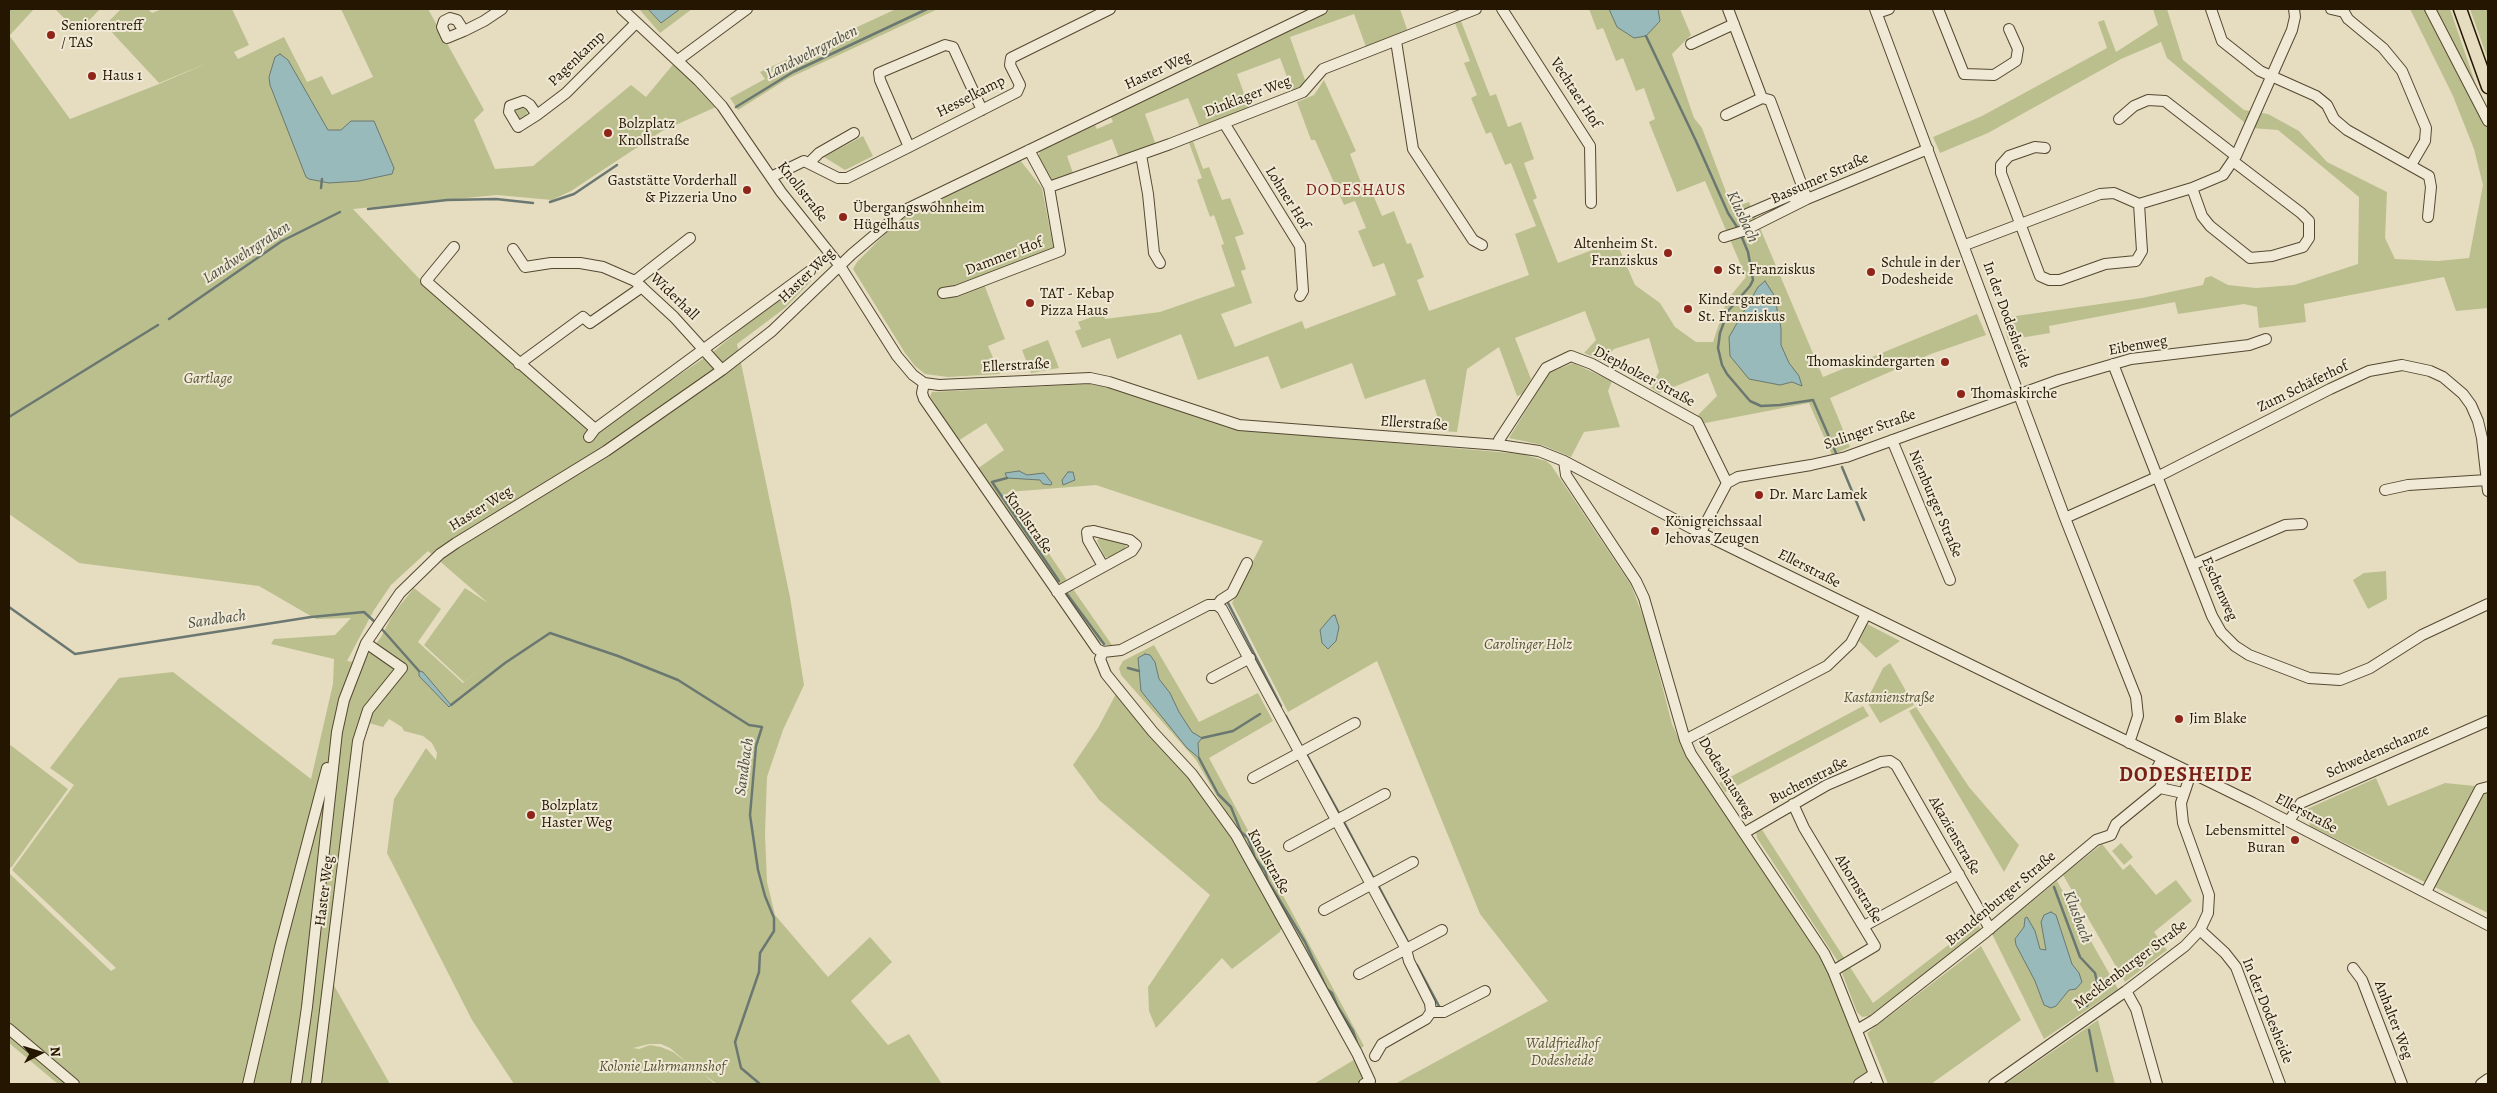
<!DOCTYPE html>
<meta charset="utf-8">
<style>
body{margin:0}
#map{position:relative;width:2497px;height:1093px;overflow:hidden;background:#e6ddc0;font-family:Alegreya,serif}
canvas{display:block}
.frame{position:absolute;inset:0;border:10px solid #251601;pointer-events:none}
.north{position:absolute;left:15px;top:1028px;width:50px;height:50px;-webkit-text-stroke:4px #efe9d6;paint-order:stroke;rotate:85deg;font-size:14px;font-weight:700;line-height:20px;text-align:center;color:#251601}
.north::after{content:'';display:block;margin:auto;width:18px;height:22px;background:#251601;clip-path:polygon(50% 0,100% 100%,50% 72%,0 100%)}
</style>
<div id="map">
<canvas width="2497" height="1093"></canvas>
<div class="frame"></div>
<div class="north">N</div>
</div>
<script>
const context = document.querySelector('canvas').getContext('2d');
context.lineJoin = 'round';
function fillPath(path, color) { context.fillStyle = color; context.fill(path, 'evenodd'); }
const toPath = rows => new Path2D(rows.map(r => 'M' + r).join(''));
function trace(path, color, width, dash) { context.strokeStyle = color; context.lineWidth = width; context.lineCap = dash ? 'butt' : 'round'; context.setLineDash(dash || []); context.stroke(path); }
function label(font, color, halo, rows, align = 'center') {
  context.font = font + ' Alegreya,serif'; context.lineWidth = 4; context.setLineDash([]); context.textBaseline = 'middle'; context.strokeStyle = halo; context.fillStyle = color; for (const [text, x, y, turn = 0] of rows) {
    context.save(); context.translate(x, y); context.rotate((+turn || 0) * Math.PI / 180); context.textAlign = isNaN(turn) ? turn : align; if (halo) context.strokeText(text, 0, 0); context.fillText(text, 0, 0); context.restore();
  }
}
const green = toPath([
 [9,9,34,9,10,35,9,33],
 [55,9,100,9,78,32],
 [121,9,148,9,152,13,162,9,232,9,249,45,234,52,238,59,284,37,307,82,322,76,332,95,373,77,341,9,428,9,484,110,474,120,495,169,533,166,631,85,646,97,675,62,716,107,662,131,571,191,552,200,497,195,353,209,432,292,595,432,713,352,807,274,811,281,785,308,737,344,790,597,804,685,783,730,767,777,765,834,767,882,775,915,828,977,870,937,892,962,851,1001,888,1045,909,1034,942,1084,717,1084,703,1074,715,1084,514,1084,472,1020,387,853,394,799,426,748,436,760,437,753,432,743,423,736,404,731,402,727,389,719,383,727,369,723,369,711,407,666,403,662,366,709,314,1084,239,1084,311,781,239,1084,80,1084,9,1022,9,873,111,971,116,968,12,870,74,785,50,768,119,678,173,672,311,779,333,684,334,659,271,644,274,639,335,635,351,618,316,619,259,586,79,563,9,514,9,35,70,119,159,84,210,62,159,83,105,25],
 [428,551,488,603,465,588,424,645,464,682,522,634,463,683,418,642,441,609,414,588,393,614,381,637,362,663,347,661,374,610,391,585],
 [649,1044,661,1044,670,1048,689,1064,673,1052,661,1047,650,1045,639,1049,633,1048],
 [639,9,692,9,660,33],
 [896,9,938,9,787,79,738,110,730,98,765,79,760,72],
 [1331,9,1400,9,1408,32,1366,47,1354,14,1290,37,1306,83,1300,90,1293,93,1280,58,1237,74,1250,110,1200,128,1188,98,1145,114,1156,145,1120,160,1112,139,1067,156,1074,176,1057,182,1049,179,1038,158,1040,150,1094,123,1097,129,1113,122,1110,115],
 [1589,9,1680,9,1691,35,1672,54,1694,118,1702,128,1732,208,1749,202,1823,377,1977,314,1986,335,1931,354,1830,398,1850,447,1832,455,1809,403,1700,424,1693,420,1717,396,1708,373,1659,393,1650,387,1659,372,1649,338,1614,349,1603,361,1584,353,1596,340,1585,311,1515,338,1531,379,1522,394,1517,396,1499,347,1467,369,1457,432,1442,431,1425,379,1365,399,1352,363,1281,389,1268,356,1198,380,1181,334,1117,359,1110,338,1082,348,1075,331,1081,329,1078,322,1103,313,1105,319,1160,312,1235,286,1221,245,1224,244,1214,215,1210,217,1197,180,1202,178,1189,143,1193,141,1203,169,1209,167,1222,200,1230,198,1244,234,1235,237,1246,269,1241,271,1252,303,1221,314,1235,347,1302,321,1305,329,1396,295,1384,263,1373,267,1358,231,1366,228,1355,201,1344,205,1315,140,1311,140,1297,102,1314,95,1324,80,1356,151,1350,154,1362,185,1368,183,1382,216,1394,211,1407,244,1411,243,1424,277,1417,280,1429,311,1529,275,1515,234,1536,226,1511,163,1505,165,1491,132,1486,134,1471,98,1477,95,1464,63,1470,61,1455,23,1461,21,1490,96,1496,94,1508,127,1521,122,1534,159,1524,163,1537,198,1533,200,1558,263,1616,241,1635,285,1660,303,1675,327,1696,342,1713,342,1727,300,1746,277,1705,181,1677,192,1649,122,1655,119,1644,88,1636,91,1623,58,1616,61,1603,28,1597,30],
 [2153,9,2167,9,2183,60,2244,110,2268,114,2299,131,2327,162,2387,192,2385,238,2395,259,2438,261,2469,258,2483,185,2474,149,2453,96,2410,9,2450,9,2488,120,2488,308,2456,311,2444,277,2304,304,2306,322,2259,328,2257,307,2244,304,2178,314,2175,302,2049,326,2050,333,2008,340,2002,318,2142,298,2203,285,2205,278,2211,276,2228,285,2256,288,2294,285,2358,264,2359,197,2278,130,2251,128,2167,58,2161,42,2121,59,1988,133,1940,153,1933,137,1982,116,2107,48,2098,22,2104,20,2116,52,2158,25],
 [2470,9,2488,9,2488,60],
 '515 113a6 6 0 1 1 12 0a6 6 0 1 1-12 0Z',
 [863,136,873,156,845,170,824,157],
 [1020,160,1042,188,1054,251,982,279,1005,339,988,346,1000,374,948,377,925,374,915,366,905,353,853,269,857,262,893,226,906,215],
 [1048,340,1059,368,1031,373,1022,350],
 [1573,363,1612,381,1608,391,1620,427,1584,432,1571,457,1542,445,1509,438,1549,373],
 [1090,384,1106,387,1245,430,1522,454,1546,461,1551,465,1631,585,1646,624,1672,724,1687,757,1819,956,1829,974,1873,1084,1395,1084,1548,1001,1480,914,1377,661,1288,712,1232,603,1263,541,1096,485,1008,492,1068,582,1063,584,1056,583,977,469,1004,450,986,423,958,441,930,396,932,392],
 [1101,536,1123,542,1126,545,1125,550,1110,557,1105,557,1097,541],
 [2386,571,2387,599,2368,609,2353,580,2364,573],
 [1073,589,1112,645,1104,645,1094,638,1067,598,1068,593],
 [1867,624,1900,641,1876,658,1859,641],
 [1154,645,1199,722,1258,693,1273,721,1209,758,1364,1046,1357,1050,1238,833,1196,760,1121,675,1119,668,1123,661],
 [1890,663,1914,705,1880,723,1869,705,1868,698,1883,668],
 [1117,692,1206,795,1282,926,1280,932,1232,969,1222,958,1156,1028,1149,1011,1148,987,1210,895,1099,800,1073,765,1098,728],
 [1863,706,1869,716,1725,792,1719,783],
 [1916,707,1969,787,2019,845,2004,872,1909,711],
 [9,744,68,789,11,868,9,866],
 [2376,778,2388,806,2445,783,2475,786,2488,783,2488,913,2310,826,2307,809],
 [1761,828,1873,1003,1977,923,1980,928,1979,932,1869,1016,1862,1017,1857,1012,1837,960,1757,838,1756,831],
 [2121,843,2133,857,2124,865,2112,851],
 [2102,844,2123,870,2130,864,2156,895,2176,880,2192,901,2154,932,2167,950,2125,982,2063,875],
 [2057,881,2118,989,2044,1039,1992,934],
 [1981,946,2021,1020,1931,1084,1888,1084,1867,1033],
 [332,982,390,1084,318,1084],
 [2098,1020,2115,1084,2005,1084,2056,1049],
 [9,1033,70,1084,58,1084,9,1043],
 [1357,1058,1367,1084,1314,1084]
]);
const water = toPath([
 [648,9,680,9,661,23,648,9],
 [1609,9,1658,9,1660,21,1646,36,1634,38,1617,27,1609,9],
 [280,54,288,60,328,130,341,130,351,121,374,121,394,168,392,174,359,181,329,183,309,179,306,177,270,85,269,77,275,57,280,54],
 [1765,281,1774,295,1781,328,1781,345,1789,363,1799,376,1802,386,1792,382,1780,385,1749,379,1730,356,1729,337,1758,287,1765,281],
 [1019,471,1027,475,1044,473,1052,483,1051,485,1043,484,1040,480,1007,478,1005,473,1019,471],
 [1068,472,1073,472,1075,480,1063,485,1062,480,1068,472],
 [1335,615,1339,627,1336,641,1328,649,1322,643,1320,630,1332,616,1335,615],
 [1145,654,1150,655,1155,662,1159,679,1170,693,1179,712,1192,732,1202,738,1198,743,1199,758,1187,748,1141,691,1138,658,1145,654],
 [419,671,423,672,451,705,449,707,419,676,419,671],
 [2051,912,2056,915,2072,964,2079,973,2082,982,2076,989,2069,990,2056,1006,2051,1008,2044,1005,2035,981,2016,945,2015,939,2024,927,2025,918,2027,917,2035,931,2040,949,2046,950,2041,922,2044,915,2051,912]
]);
const stream = toPath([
 [1646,36,1696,141,1728,213,1739,230],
 [736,107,793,72,927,9],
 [321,188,322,179],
 [550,202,574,194,617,165],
 [368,209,447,200,496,199,533,203],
 [1741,235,1748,252,1753,280,1750,286,1728,311,1720,333,1718,348,1722,365,1727,374,1750,401,1761,406,1780,405,1813,400,1836,453],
 [169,319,282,241,340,212],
 [9,417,158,325],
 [1842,467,1864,520],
 [1007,478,992,482,1059,581],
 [1067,594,1104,644],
 [1227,601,1281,706],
 [9,607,75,654,311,617,364,612,376,623],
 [380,627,419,671],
 [1128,668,1139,671],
 [451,705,505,663,550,633,618,656,678,680,749,725,762,727,756,746,750,815,758,870,765,896,774,918,774,931,760,953,759,972,735,1042,741,1068,760,1084],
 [1286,716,1301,745],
 [1202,738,1233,731,1260,714],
 [1307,755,1339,813],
 [1199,758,1218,794,1231,807,1241,832,1248,838,1255,858,1265,871,1268,881,1305,942,1327,989,1332,993,1338,1007,1353,1031,1357,1043],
 [1344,822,1373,877],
 [1379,887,1408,942],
 [2054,887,2080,957,2095,973,2097,982,2087,1006],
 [1417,965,1440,1008],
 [2089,1030,2097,1071]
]);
const minor = toPath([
 [622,9,698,80,722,106,781,192,840,266,897,356,913,375,924,383,939,385,1090,378,1109,382,1239,425,1499,445,1539,451,1564,461,1691,528,2253,803,2488,925],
 [1502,9,1590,146,1591,203],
 [1728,9,1762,98,1770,100,1807,199,1789,196,1747,214],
 [1875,9,2065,518,2136,697,2138,716,2129,743],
 [1938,9,1964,74,1994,75,2016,61,2018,49,2009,29],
 [2211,9,2222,41,2260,71,2316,96,2327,105,2334,119,2347,130,2429,176,2431,187,2428,217],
 [2331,9,2344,12,2348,19,2383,48,2402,71,2426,128,2425,141,2411,165],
 [2430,9,2488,121],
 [1877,13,1889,9],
 [464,31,457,20,450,18,444,21,442,27,447,38,464,31,484,21,502,9],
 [1396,41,1413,149,1473,240,1482,245],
 [1691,44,1734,24],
 [678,60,747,9],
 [537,115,530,105,524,101,510,106,509,112,518,127,537,115,566,93,636,23],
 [1726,115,1762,98],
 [2119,119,2134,106,2148,100,2165,101,2236,156],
 [1224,123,1300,246,1303,291,1300,296],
 [909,147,880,80,879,73,945,45,953,47,982,110],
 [2045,148,2035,147,2009,156,2001,165,2001,173,2040,276,2049,280,2060,280,2105,264,2136,261,2142,251,2139,204],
 [1141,155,1148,194,1154,253,1160,263],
 [810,162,819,153,854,133],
 [771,177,804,161,838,178,847,178,909,147,1017,92,1020,85,1010,65,1011,58,1110,9],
 [1049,187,1170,144,1303,92,1323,69,1476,9],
 [2192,188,2202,216,2210,226,2250,258,2272,256,2303,247,2309,238,2309,221,2301,213,2233,161],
 [1724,237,1743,231,1807,199,1928,149],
 [1965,245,2100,194,2114,193,2139,204,2192,188,2223,175,2236,156,2292,30,2295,17,2294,9],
 [454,247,426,281,595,429],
 [513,249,525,267,551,263,580,263,603,267,635,281,674,317,722,370],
 [635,281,690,238],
 [943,293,956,291,1060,251,1049,187,1029,150],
 [519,364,583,317,590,323,642,287],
 [2113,364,2212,616,2221,632,2235,646,2249,655,2309,678,2340,680,2370,668,2422,635,2488,604],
 [924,383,922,393,924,399,1097,649,1103,652,1121,650,1208,605,1217,605,1222,609,1406,949,1409,961,1430,1003,1431,1012,1426,1019,1382,1044,1375,1056],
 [589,437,595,429,810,271],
 [1892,440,1950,580],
 [1499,445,1499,440,1546,368,1571,356,1592,364,1697,422,1727,483],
 [1564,461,1566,475,1636,581,1644,598,1685,740,1691,754,1824,953,1833,971,1878,1084],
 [1727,483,1738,477,1811,465,1846,457,2059,380,2131,359,2249,345,2266,339],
 [2385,490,2408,485,2487,480],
 [2065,518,2157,477,2330,389,2369,371,2402,365,2430,371,2443,377,2463,394,2471,405,2478,421,2482,438,2488,491],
 [1701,532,1727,483],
 [2192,565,2285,525,2302,524],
 [1057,592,1132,551,1136,545,1130,540,1094,531,1087,532,1088,540,1103,566],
 [1217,605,1221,600,1232,593,1247,563],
 [1103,652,1100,659,1106,674,1153,732,1192,774,1236,835,1357,1053,1370,1081,1364,1084],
 [1212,678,1250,658],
 [1685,740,1827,666,1851,643,1866,614],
 [1253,778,1355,723],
 [2160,788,2183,793],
 [1793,804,1804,828,1875,946,1833,971],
 [2289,821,2301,803,2488,721],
 [1744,833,1827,785,1881,762,1890,761,1896,765,1990,929],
 [1289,846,1385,794],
 [2426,892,2480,789,2488,787],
 [1324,910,1413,862],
 [1864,926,1959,874],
 [2200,930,2225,953,2236,967,2280,1084],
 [2353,968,2362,980,2402,1084],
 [1359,974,1442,930],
 [2126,991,2136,1009,2157,1084],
 [1431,1012,1444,1012,1485,991],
 [9,1029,74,1084],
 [1857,1030,1874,1020,1986,932,2096,840,2111,835,2116,824,2160,788,2162,782,2155,772,2162,759],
 [248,1084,280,947,327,768],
 [296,1084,307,1007,337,732,344,700,366,643,400,593,440,554,456,543,606,451,722,370,772,331,852,254,903,211,1322,9],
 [316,1084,358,741,368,710,402,668,366,643],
 [1859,1084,1874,1074],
 [1994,1084,2126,991,2185,946,2200,930,2208,913,2209,895,2183,823,2181,803,2191,773],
 [2481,1084,2488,1079]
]);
const major = toPath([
 [2460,9,2488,87]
]);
const markers = [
 [51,35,5,"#8f2418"],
 [92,76,5,"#8f2418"],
 [608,133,5,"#8f2418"],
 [747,190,5,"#8f2418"],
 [843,217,5,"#8f2418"],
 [1668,253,5,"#8f2418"],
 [1718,270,5,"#8f2418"],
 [1871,272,5,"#8f2418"],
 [1030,303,5,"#8f2418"],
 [1688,309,5,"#8f2418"],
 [1945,362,5,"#8f2418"],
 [1961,394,5,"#8f2418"],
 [1759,495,5,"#8f2418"],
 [1655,531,5,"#8f2418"],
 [2179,719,5,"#8f2418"],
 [531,815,5,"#8f2418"],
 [2295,840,5,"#8f2418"]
];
const poiNames = [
 ["Seniorentreff",61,26],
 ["/ TAS",61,43],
 ["Haus 1",102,76],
 ["Bolzplatz",618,124],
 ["Knollstraße",618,141],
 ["Gaststätte Vorderhall",737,181,"right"],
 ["& Pizzeria Uno",737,198,"right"],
 ["Übergangswohnheim",853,208],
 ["Hügelhaus",853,225],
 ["Altenheim St.",1658,244,"right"],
 ["Franziskus",1658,261,"right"],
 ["Schule in der",1881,263],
 ["Dodesheide",1881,280],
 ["St. Franziskus",1728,270],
 ["TAT - Kebap",1040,294],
 ["Pizza Haus",1040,311],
 ["Kindergarten",1698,300],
 ["St. Franziskus",1698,317],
 ["Thomaskindergarten",1935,362,"right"],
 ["Thomaskirche",1971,394],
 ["Dr. Marc Lamek",1769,495],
 ["Königreichssaal",1665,522],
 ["Jehovas Zeugen",1665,539],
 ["Jim Blake",2189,719],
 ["Bolzplatz",541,806],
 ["Haster Weg",541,823],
 ["Lebensmittel",2285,831,"right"],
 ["Buran",2285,848,"right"]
];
const streetNames = [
 ["Pagenkamp",577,59,-44],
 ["Haster Weg",1158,71,-25],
 ["Vechtaer Hof",1575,93,57],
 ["Hesselkamp",971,97,-27],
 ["Dinklager Weg",1248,97,-21],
 ["Bassumer Straße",1820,179,-24],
 ["Knollstraße",802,192,52],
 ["Lohner Hof",1287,198,58],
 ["Dammer Hof",1004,257,-21],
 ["Haster Weg",807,276,-44],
 ["Widerhall",674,297,44],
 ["In der Dodesheide",2006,315,70],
 ["Eibenweg",2138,346,-10],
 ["Ellerstraße",1016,366,-3],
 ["Diepholzer Straße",1644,377,28],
 ["Zum Schäferhof",2303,387,-26],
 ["Ellerstraße",1414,424,4],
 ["Sulinger Straße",1870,430,-19],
 ["Nienburger Straße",1935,504,67],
 ["Haster Weg",481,509,-32],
 ["Knollstraße",1028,523,55],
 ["Ellerstraße",1809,569,27],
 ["Eschenweg",2219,589,66],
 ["Schwedenschanze",2378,752,-24],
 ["Dodeshausweg",1726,778,58],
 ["Buchenstraße",1809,781,-27],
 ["Ellerstraße",2306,814,28],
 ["Akazienstraße",1954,836,60],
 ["Knollstraße",1268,862,61],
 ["Ahornstraße",1858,889,59],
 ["Haster Weg",325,891,-83],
 ["Brandenburger Straße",2001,899,-40],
 ["Mecklenburger Straße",2131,965,-37],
 ["In der Dodesheide",2267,1011,68],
 ["Anhalter Weg",2393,1020,69]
];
const parkNames = [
 ["Gartlage",208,379],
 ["Carolinger Holz",1528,645],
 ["Kastanienstraße",1889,698],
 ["Waldfriedhof",1562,1044],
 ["Dodesheide",1562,1061],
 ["Kolonie Luhrmannshof",662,1067]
];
const waterNames = [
 ["Landwehrgraben",812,53,-27],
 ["Klusbach",1742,217,65],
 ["Landwehrgraben",247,253,-33],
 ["Sandbach",217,620,-8],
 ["Sandbach",745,767,-82],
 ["Klusbach",2077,917,69]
];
const neighbourhoodNames = [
 ["DODESHAUS",1356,191]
];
const districtNames = [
 ["DODESHEIDE",2186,776]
];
fillPath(green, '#bbbf8e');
fillPath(water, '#99babb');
trace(water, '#6b7871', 1);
trace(stream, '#6b7871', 2.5);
trace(minor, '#554831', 12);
trace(major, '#251601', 15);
trace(minor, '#efe9d6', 10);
trace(major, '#e6ddc0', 12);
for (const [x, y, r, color] of markers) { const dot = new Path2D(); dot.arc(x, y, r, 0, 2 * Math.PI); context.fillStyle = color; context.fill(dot); trace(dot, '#efe9d6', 2); }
label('15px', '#251601', '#efe9d6', poiNames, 'left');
label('15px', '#251601', '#efe9d6', streetNames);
label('italic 15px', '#5a5132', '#efe9d6', parkNames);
label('italic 16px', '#4e4f42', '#efe9d6', waterNames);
context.letterSpacing = '1px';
label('16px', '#7a1f14', '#efe9d6', neighbourhoodNames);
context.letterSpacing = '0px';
context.letterSpacing = '1px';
label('bold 20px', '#7a1f14', '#efe9d6', districtNames);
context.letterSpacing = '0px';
</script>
